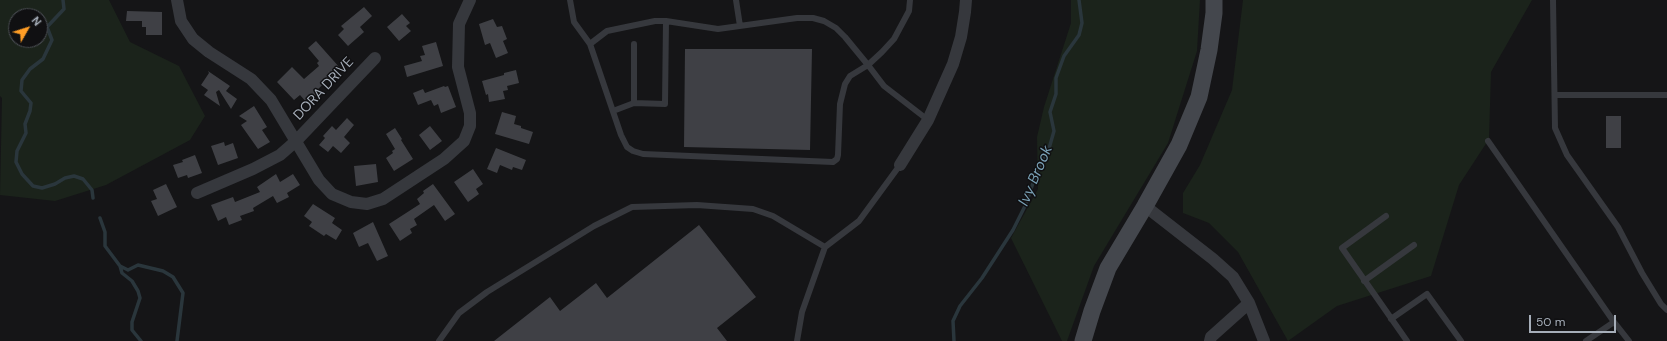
<!DOCTYPE html>
<style>
body{margin:0}
#map{position:relative;width:1667px;height:341px;overflow:hidden;background:#151517;font-family:"DM Sans",sans-serif}
canvas{display:block}
.north{position:absolute;left:8px;top:8px;width:40px;height:40px;box-sizing:border-box;background:#101012;border:1px solid #4c4f55;border-radius:50%;rotate:51deg;font-size:11px;font-weight:700;line-height:16px;text-align:center;color:#a6aeb9}
.north::after{content:'';display:block;margin:auto;width:14px;height:18px;background:#ff9d25;clip-path:polygon(50% 0,100% 100%,50% 72%,0 100%)}
.scale{position:absolute;left:1529px;top:315px;width:87px;height:18px;box-sizing:border-box;border:2px solid #a6aeb9;border-top:0;padding-left:5px;font-size:12px;line-height:14px;white-space:nowrap;color:#a6aeb9;-webkit-text-stroke:3px #101012;paint-order:stroke}
</style>
<div id="map">
<canvas width="1667" height="341"></canvas>
<div class="north">N</div>
<div class="scale">50 m</div>
</div>
<script>
const context = document.querySelector('canvas').getContext('2d');
context.lineJoin = 'round';
function fillPath(path, color) { context.fillStyle = color; context.fill(path, 'evenodd'); }
const toPath = rows => new Path2D(rows.map(r => 'M' + r).join(''));
function trace(path, color, width, dash) { context.strokeStyle = color; context.lineWidth = width; context.lineCap = dash ? 'butt' : 'round'; context.setLineDash(dash || []); context.stroke(path); }
function label(font, color, halo, rows, align = 'center') {
  context.font = font + ' "DM Sans",sans-serif'; context.lineWidth = 3; context.setLineDash([]); context.textBaseline = 'middle'; context.strokeStyle = halo; context.fillStyle = color; for (const [text, x, y, turn = 0] of rows) {
    context.save(); context.translate(x, y); context.rotate((+turn || 0) * Math.PI / 180); context.textAlign = isNaN(turn) ? turn : align; if (halo) context.strokeText(text, 0, 0); context.fillText(text, 0, 0); context.restore();
  }
}
const green = toPath([
 [0,0,109,0,130,42,179,66,205,116,190,140,106,185,55,201,0,195,2,98,0,96],
 [16,16,40,16,40,40,16,40],
 [1071,0,1200,0,1197,51,1168,143,1094,266,1067,341,1062,341,1011,238,1038,189,1037,137,1044,107,1071,23],
 [1243,0,1532,0,1491,72,1489,139,1459,185,1431,276,1337,306,1288,341,1238,252,1209,223,1183,213,1183,193,1200,165,1232,90]
]);
const stream = toPath([
 [63,0,64,9,47,27,52,40,43,59,30,69,22,80,21,91,31,103,30,111,25,124,26,133,17,151,16,162,22,174,33,186,42,188,55,184,65,178,74,176,83,179,92,190,93,198],
 [100,218,105,232,105,246,120,266,128,270,138,265,163,271,173,277,183,293,177,341],
 [120,266,122,273,132,281,138,291,140,298,132,322,132,330,141,341],
 [954,341,953,321,960,306,982,278,1013,230,1026,204,1036,174,1048,152,1054,131,1050,112,1056,94,1056,78,1064,56,1079,35,1082,23,1079,0]
]);
const building = toPath([
 [364,7,372,16,360,27,364,32,348,46,338,35,344,29,341,26],
 [127,11,162,12,162,35,146,35,146,27,142,27,142,21,126,21],
 [402,14,410,23,406,26,411,31,399,41,387,27],
 [493,19,497,27,502,26,507,39,503,41,508,53,496,58,490,43,485,45,479,24],
 [316,41,340,68,315,92,317,94,308,104,300,95,294,100,277,82,292,67,304,79,319,66,317,63,319,61,308,48],
 [436,42,443,66,407,77,404,66,422,61,420,56,425,55,422,46],
 [685,49,812,49,810,150,684,147],
 [516,70,519,83,507,86,508,90,503,91,505,99,489,102,488,94,486,95,482,81,504,75,504,73],
 [208,71,230,86,226,91,237,99,231,109,219,90,216,92,220,106,204,95,208,90,201,85,209,73],
 [444,86,445,87,448,86,456,107,441,113,438,104,434,106,431,100,418,105,413,93,423,89,425,93],
 [254,106,267,127,262,130,270,142,258,149,241,125,247,121,239,116],
 [502,112,516,116,514,124,521,126,521,128,533,132,529,144,495,134],
 [1606,116,1621,116,1621,148,1606,148],
 [347,118,354,125,344,137,350,143,341,153,333,146,328,152,319,145,325,138,323,136,332,126,336,130],
 [430,126,442,141,430,150,419,135],
 [395,128,402,139,401,140,413,159,394,171,386,158,393,153,392,151,395,149,386,134],
 [224,142,225,146,233,143,238,158,218,165,211,146],
 [496,148,526,160,522,170,513,167,512,170,500,165,497,173,487,169],
 [195,155,202,173,188,178,187,175,178,178,173,165,183,162,182,160],
 [376,164,378,182,356,186,354,166],
 [473,169,483,184,476,189,479,194,468,202,454,182],
 [276,174,280,182,293,174,300,185,287,193,289,197,277,203,273,196,253,208,254,211,240,216,242,220,229,225,226,217,218,221,211,205,233,197,235,202,260,192,257,187],
 [166,184,177,207,158,216,151,201,157,199,153,190],
 [433,184,455,214,445,221,434,205,414,219,417,225,410,229,412,233,400,241,389,224,420,204,417,199,424,193,423,191],
 [313,204,335,218,332,223,342,230,336,240,326,234,324,236,309,226,312,222,304,216],
 [373,222,388,256,377,261,368,243,359,247,353,233],
 [699,225,756,297,717,328,727,341,494,341,550,297,560,311,596,283,607,298]
]);
const service = toPath([
 [570,0,574,22,590,44],
 [736,0,740,26],
 [910,0,909,11,894,39,882,52,868,65,850,76,845,84,840,104,838,155,837,159,833,162,643,154,633,151,627,147,621,135,590,44,607,31,655,21,666,21,718,29,797,18,813,18,824,21,836,28,845,37,868,65,884,86,928,120],
 [1553,0,1555,128,1567,155,1618,227,1642,273,1661,304,1667,310],
 [634,44,634,103],
 [1555,95,1667,95],
 [613,111,634,103,665,104,666,21],
 [1488,141,1614,322,1586,341],
 [1386,216,1342,248,1407,341],
 [1364,281,1414,245],
 [1391,319,1427,294,1461,341],
 [1614,322,1629,341],
 [439,341,459,313,487,292,594,226,632,207,697,205,753,209,773,216,825,247],
 [797,341,802,312,825,247,859,221,900,165]
]);
const minor = toPath([
 [177,0,181,21,193,39,209,52,251,79,271,100,319,180,332,194,351,202,367,204,383,199,444,159,464,141,470,126,470,113,458,67,459,24,470,0],
 [900,165,928,120,953,64,961,37,965,12,966,0],
 [197,193,253,169,280,155,296,141,375,58],
 [1145,206,1213,259,1233,277,1249,303,1264,341],
 [1210,341,1211,337,1249,303]
]);
const secondary = toPath([
 [1083,341,1092,311,1108,268,1145,206,1179,145,1199,97,1209,50,1214,13,1214,0]
]);
const streetNames = [
 ["DORA DRIVE",324,89,-47]
];
const waterNames = [
 ["Ivy Brook",1036,176,-67]
];
fillPath(green, '#1b231b');
trace(stream, '#2a363c', 3.5);
fillPath(building, '#3f4045');
trace(service, '#36383d', 6);
trace(minor, '#36383d', 12);
trace(secondary, '#44474d', 17);
label('14px', '#a6aeb9', '#101012', streetNames);
label('italic 15px', '#7aa1b6', '#101012', waterNames);
</script>
